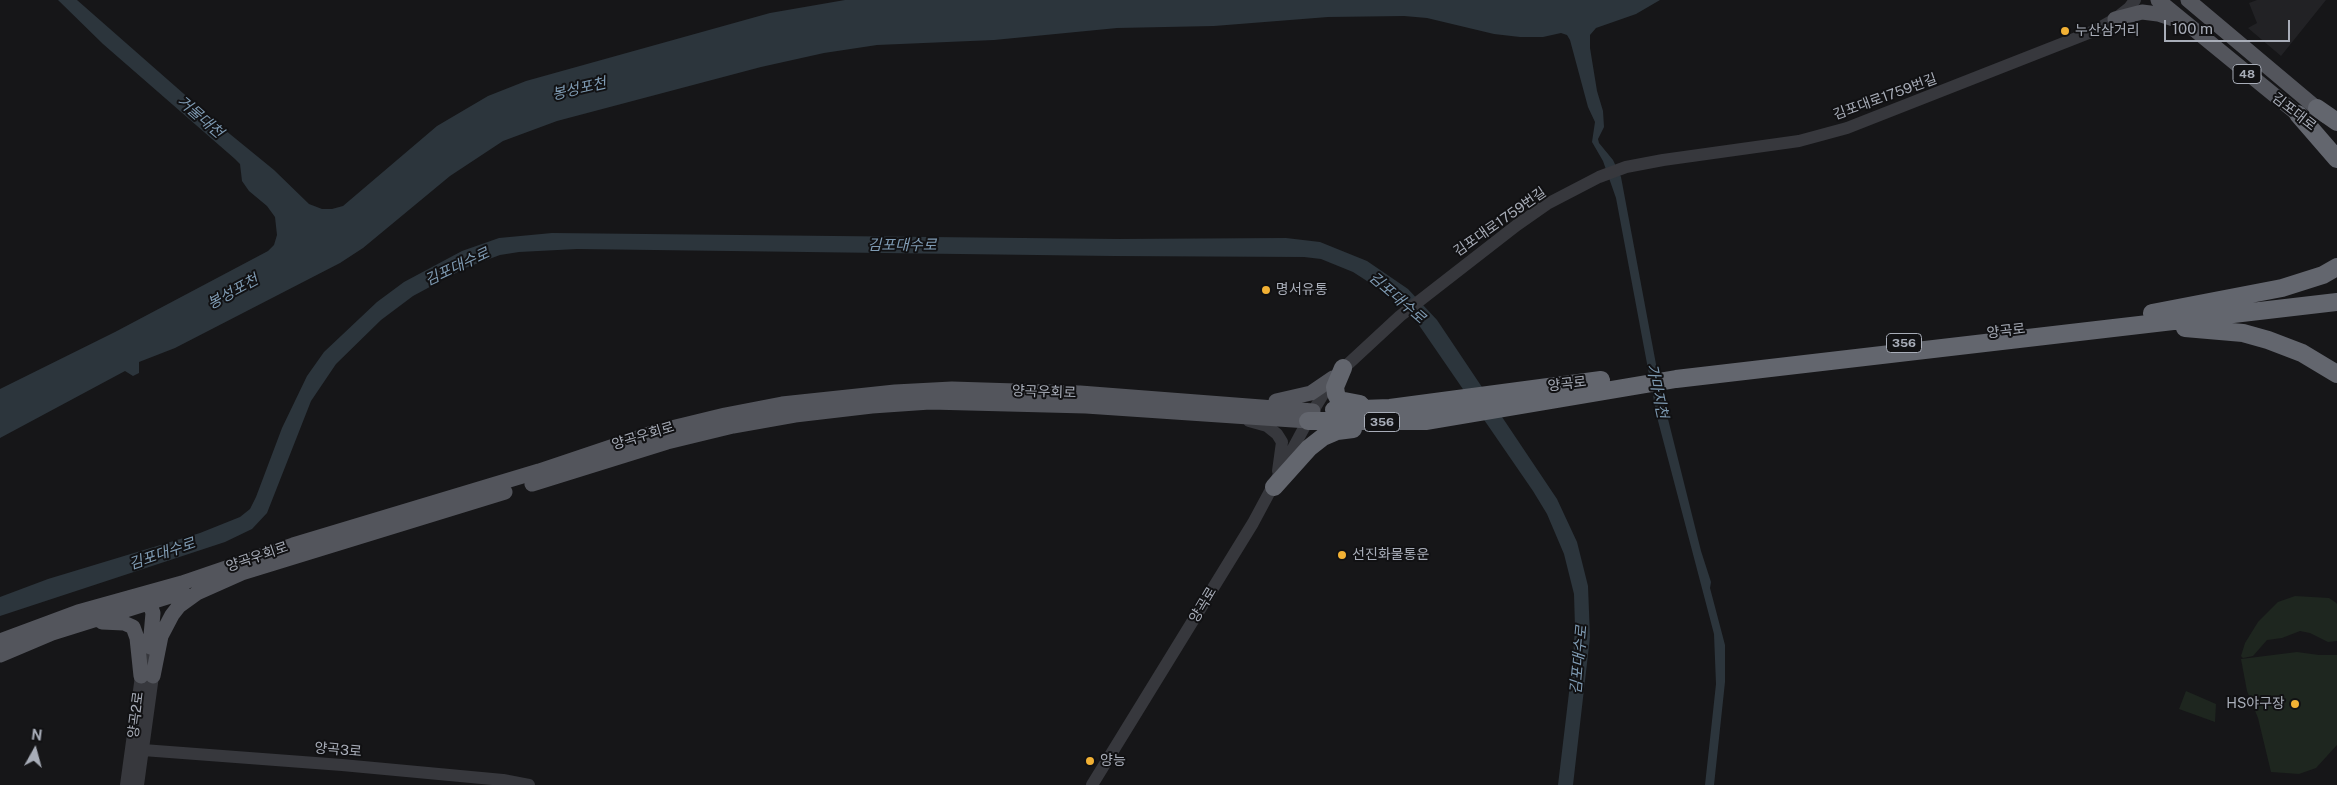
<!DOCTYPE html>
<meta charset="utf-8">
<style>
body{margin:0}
#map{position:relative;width:2337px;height:785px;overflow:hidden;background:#161618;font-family:"Public Sans",sans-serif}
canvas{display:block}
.north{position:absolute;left:10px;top:725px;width:50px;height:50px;-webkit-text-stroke:4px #111113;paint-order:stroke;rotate:7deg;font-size:14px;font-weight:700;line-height:20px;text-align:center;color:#a8adb8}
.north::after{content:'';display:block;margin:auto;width:18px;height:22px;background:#a8adb8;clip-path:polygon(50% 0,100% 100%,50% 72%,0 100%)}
.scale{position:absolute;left:2164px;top:20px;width:126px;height:22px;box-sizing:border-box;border:2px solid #a8adb8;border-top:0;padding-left:6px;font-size:15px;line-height:18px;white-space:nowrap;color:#a8adb8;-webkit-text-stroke:4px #111113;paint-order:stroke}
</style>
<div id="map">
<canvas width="2337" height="785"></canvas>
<div class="north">N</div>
<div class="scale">100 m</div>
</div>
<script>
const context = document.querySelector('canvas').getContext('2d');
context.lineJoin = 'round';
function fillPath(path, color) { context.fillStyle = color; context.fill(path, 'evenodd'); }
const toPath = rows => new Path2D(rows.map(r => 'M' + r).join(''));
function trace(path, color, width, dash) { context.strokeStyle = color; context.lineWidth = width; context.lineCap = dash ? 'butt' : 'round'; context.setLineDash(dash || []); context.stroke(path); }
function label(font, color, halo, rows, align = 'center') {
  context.font = font + ' "Public Sans","Noto Sans KR",sans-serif'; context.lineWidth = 4; context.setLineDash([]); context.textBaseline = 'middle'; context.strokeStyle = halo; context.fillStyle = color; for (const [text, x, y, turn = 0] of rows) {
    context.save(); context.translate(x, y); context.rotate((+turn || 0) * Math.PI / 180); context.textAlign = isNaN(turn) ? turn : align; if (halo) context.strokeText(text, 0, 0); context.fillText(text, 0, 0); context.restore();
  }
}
const built = toPath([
 [2257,0,2326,0,2281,56,2248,28,2257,23,2249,3]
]);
const green = toPath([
 [2295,596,2329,598,2335,602,2337,604,2337,641,2328,642,2310,633,2300,631,2282,638,2267,640,2253,656,2243,658,2241,656,2245,643,2258,622,2278,602],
 [2297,652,2319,655,2337,655,2337,745,2316,768,2299,774,2271,772,2258,718,2247,691,2241,659],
 [2186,691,2216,704,2215,722,2179,709]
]);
const water = toPath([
 [58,0,77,0,225,130,274,170,309,204,322,209,332,209,343,206,437,126,488,96,526,81,770,13,845,0,1660,0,1636,14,1596,28,1590,35,1590,48,1597,91,1603,111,1604,127,1598,139,1599,143,1613,160,1621,177,1661,391,1701,551,1711,582,1710,588,1725,645,1725,682,1714,785,1705,785,1716,684,1714,634,1657,417,1616,198,1603,161,1592,142,1595,122,1588,107,1570,40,1567,35,1561,33,1543,37,1520,37,1494,34,1427,18,1404,16,1328,17,1214,26,1117,28,994,40,877,45,824,53,761,67,557,121,503,141,450,176,363,248,340,263,175,348,139,362,139,373,133,376,125,371,0,438,0,389,115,332,268,251,274,245,277,235,275,217,267,206,249,191,242,181,240,164,235,159,103,44],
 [552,233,1118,239,1286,238,1320,242,1367,261,1408,289,1437,320,1557,499,1577,542,1588,586,1590,637,1573,785,1558,785,1573,659,1575,627,1574,594,1564,554,1547,514,1533,491,1412,315,1395,299,1353,272,1321,259,1304,257,1113,256,577,249,519,252,500,255,465,268,413,296,381,320,336,364,311,401,267,513,252,529,225,542,0,616,0,597,48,579,200,533,240,517,250,509,256,497,282,428,307,376,324,352,377,302,404,282,462,251,499,238]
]);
const minor = toPath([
 [1249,421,1267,426,1277,434,1282,442,1278,471],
 [143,750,342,765,503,780,529,785],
 [126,785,141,676,150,647],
 [138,785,153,676,152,667],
 [1092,785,1253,523,1313,411,1333,378,1400,316,1517,225,1547,204,1599,177,1626,167,1663,160,1799,141,1847,128,2094,31,2115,19,2129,8,2135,0]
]);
const major = toPath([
 [2158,0,2306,121],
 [2188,0,2326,116],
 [2115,19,2142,12,2158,14,2179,21],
 [1276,401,1311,393,1333,378],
 [532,484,667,442,733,426,795,415,872,406,930,402,1086,406,1308,421],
 [238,574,505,492],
 [146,594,153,613,150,647],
 [102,622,124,623,133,627,137,638,141,676],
 [0,641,78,612,182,583,293,545,539,471,655,432,725,415,782,404,895,392,952,389,1080,393,1313,411],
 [0,655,52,633,183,592],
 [153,676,161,636,172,615,179,606,197,593,242,573]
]);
const highway = toPath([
 [2317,108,2337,122],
 [2298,114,2337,159],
 [2152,313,2282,288,2323,275,2337,267],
 [2185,328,2243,333,2268,340,2302,353,2337,374],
 [1343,368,1335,387,1336,394,1339,400,1360,404],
 [1334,410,1390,408,1601,380],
 [1308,421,1427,421,1676,379,2337,302],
 [1274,487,1309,448,1323,437,1337,431,1353,429]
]);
const markers = [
 [2065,31,5,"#f2b134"],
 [1266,290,5,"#f2b134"],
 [1342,555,5,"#f2b134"],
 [2295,704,5,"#f2b134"],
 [1090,761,5,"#f2b134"]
];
const shields = [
 [2247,74,28],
 [1904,343,35],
 [1382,422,35]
];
const shieldNames = [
 ["48",2247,74],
 ["356",1904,343],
 ["356",1382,422]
];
const poiNames = [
 ["누산삼거리",2075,31],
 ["명서유통",1276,290],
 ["선진화물통운",1352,555],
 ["HS야구장",2285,704,"right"],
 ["양능",1100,761]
];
const streetNames = [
 ["김포대로1759번길",1885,97,-20],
 ["김포대로",2294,112,38],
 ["김포대로1759번길",1500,222,-35],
 ["양곡로",2006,331,-7],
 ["양곡로",1567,384,-7],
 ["양곡우회로",1044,392,2],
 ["양곡우회로",643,436,-17],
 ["양곡우회로",257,557,-19],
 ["양곡로",1203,605,-59],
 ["양곡2로",136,715,-83],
 ["양곡3로",338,750,5]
];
const waterNames = [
 ["봉성포천",579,89,-13],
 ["거물대천",200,117,41],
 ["김포대수로",902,245],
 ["김포대수로",457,267,-25],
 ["봉성포천",233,292,-29],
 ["김포대수로",1397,298,41],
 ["가마지천",1657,391,78],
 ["김포대수로",162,554,-19],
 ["김포대수로",1579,660,-85]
];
fillPath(built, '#222225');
fillPath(green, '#1e261f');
fillPath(water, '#2c353c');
trace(minor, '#37383d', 12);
trace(major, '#53555c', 15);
trace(highway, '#63666e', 18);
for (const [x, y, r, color] of markers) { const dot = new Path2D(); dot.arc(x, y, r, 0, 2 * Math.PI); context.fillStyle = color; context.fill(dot); trace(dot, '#111113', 2); }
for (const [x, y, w] of shields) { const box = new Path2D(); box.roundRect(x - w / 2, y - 9.5, w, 19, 4); context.fillStyle = '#111113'; context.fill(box); trace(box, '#a8adb8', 1); }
label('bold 12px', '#a8adb8', null, shieldNames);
label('14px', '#a8adb8', '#111113', poiNames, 'left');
label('14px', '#a8adb8', '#111113', streetNames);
label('italic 15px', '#7f9bb3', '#111113', waterNames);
</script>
